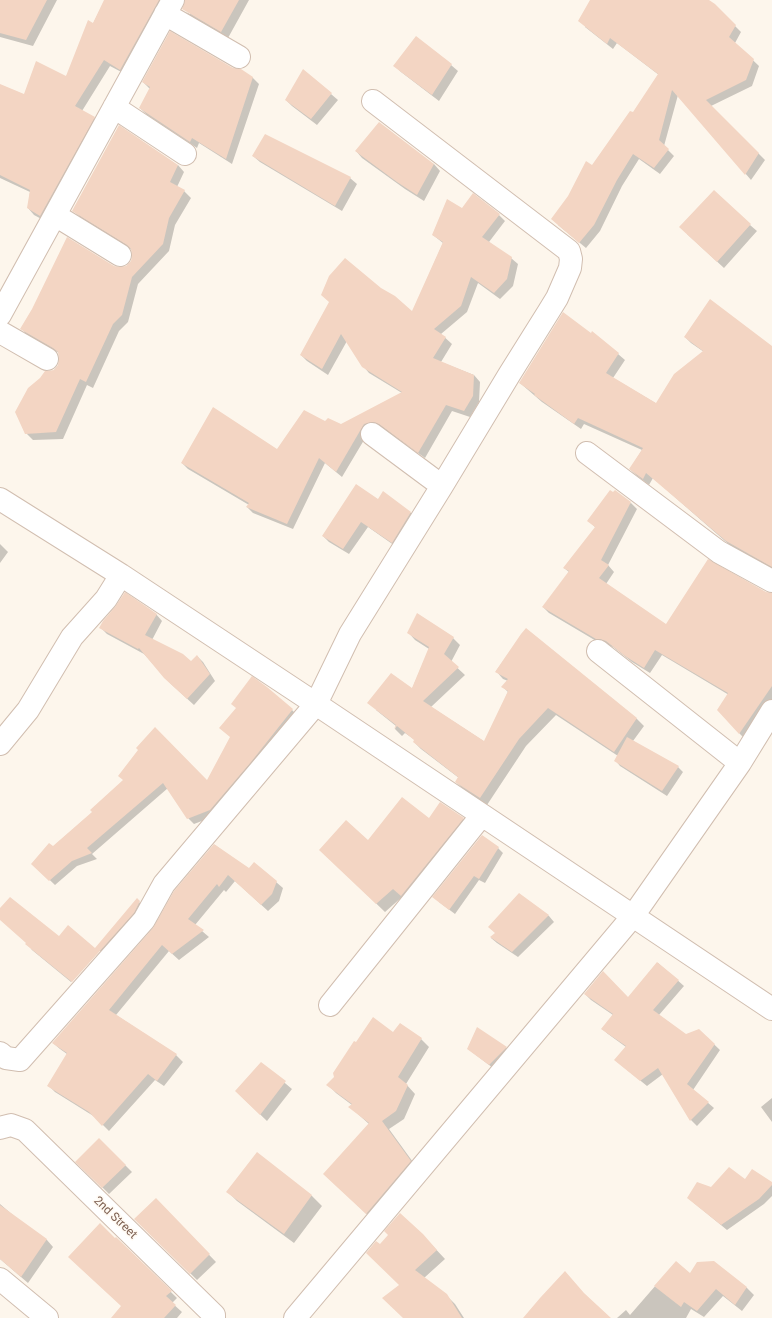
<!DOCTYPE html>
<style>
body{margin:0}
canvas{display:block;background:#fdf6ec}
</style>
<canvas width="772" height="1318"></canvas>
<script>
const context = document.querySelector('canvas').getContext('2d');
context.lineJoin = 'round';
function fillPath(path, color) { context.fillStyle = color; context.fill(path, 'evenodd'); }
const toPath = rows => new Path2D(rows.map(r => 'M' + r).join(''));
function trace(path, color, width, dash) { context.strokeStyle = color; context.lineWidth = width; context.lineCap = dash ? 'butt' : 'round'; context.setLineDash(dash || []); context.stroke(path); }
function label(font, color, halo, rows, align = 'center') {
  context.font = font + ' Roboto,sans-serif'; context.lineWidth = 3; context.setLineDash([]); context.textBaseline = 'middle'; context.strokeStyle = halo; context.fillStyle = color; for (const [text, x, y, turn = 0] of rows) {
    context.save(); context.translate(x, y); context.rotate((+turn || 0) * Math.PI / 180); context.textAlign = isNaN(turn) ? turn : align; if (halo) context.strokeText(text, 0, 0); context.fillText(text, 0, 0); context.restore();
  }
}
const shadow = toPath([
 [0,0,57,0,33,46,0,37],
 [105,0,160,0,165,6,127,75,110,66,82,111,94,118,100,124,47,222,34,215,28,208,30,192,0,178,0,86,25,96,66,77],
 [198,0,249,0,228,38,190,16,186,12,190,14],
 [591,0,707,0,714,5,741,32,735,43,759,66,752,86,711,106,765,160,751,180,678,95,664,146,674,156,660,174,639,159,622,186,600,231,586,248,558,225,593,167,633,114,659,75,617,43,613,49,585,27],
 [451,65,458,71,439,101,401,72,395,66],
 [232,69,252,77,259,84,232,164,199,143,197,148,147,115,140,108,150,89,143,82],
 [304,71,338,100,317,125,292,106,286,100],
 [356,151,434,164,440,171,424,201,405,189,362,158],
 [253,156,350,178,357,184,342,211,260,162],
 [178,165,184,172,177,187,184,191,191,198,175,225,169,251,138,284,128,322,119,331,93,388,87,385,63,439,33,440,26,433,54,370,58,366,60,359,59,353,28,336,22,329,113,267,119,268,126,267,132,262,133,256,132,250,80,217,73,210],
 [462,210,499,215,505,221,489,242,511,258,518,264,513,286,500,299,478,283,467,312,441,334,452,344,441,362,474,375,480,382,479,402,470,417,452,411,425,458,386,430,380,427,370,430,342,477,325,463,293,529,253,513,247,507,249,505,188,469,182,463,278,451,325,422,341,425,402,393,369,373,363,366,347,341,328,375,307,361,301,355,380,289,412,313,443,243,433,235],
 [750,225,757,231,724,268,687,234],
 [685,337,772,349,772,569,733,548,653,478,649,485,636,475,630,469,642,450,584,424,581,429,542,402,520,383,618,354,625,360,613,378,657,404,704,352,691,343],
 [378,500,411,513,417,519,398,548,368,527,349,554,329,542,323,536],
 [631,503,637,509,608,565,614,572,606,584,666,626,766,593,772,594,772,701,745,739,739,733,729,695,662,655,650,673,632,662,613,647,607,645,603,645,549,613,543,607,569,572,564,568,596,528,588,520],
 [0,544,8,552,0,563],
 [156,614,162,621,152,640,191,662,197,656,203,662,215,681,194,705,171,684,144,654,107,634,101,628],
 [526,630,637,719,644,726,633,741,678,767,683,772,667,796,620,766,615,760,618,756,556,715,526,746,487,805,463,789,456,782,459,778,421,749,414,742,415,740,405,733,402,736,395,729,396,726,376,710,412,689,429,649,415,640,408,632,453,638,460,645,451,662,465,675,431,707,485,742,508,692,503,687,508,681,503,679,496,671],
 [237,708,292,710,297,715,215,816,194,824,188,818,168,788,92,854,97,859,77,866,55,885,33,864,93,812,124,780,208,781,231,738],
 [430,819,463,819,472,827,410,904,402,897,385,912,329,858,368,841],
 [215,845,249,870,276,882,283,888,279,901,268,911,235,881,226,892,224,890,195,925,209,937,179,960,169,951,116,1015,176,1055,183,1062,164,1086,155,1080,109,1131,95,1117,55,1092,49,1086,67,1054,60,1049,53,1043,154,929],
 [498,848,503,853,485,883,479,880,455,914,439,902],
 [519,894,549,916,554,922,518,957,497,943,491,938,496,933],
 [137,900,145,908,79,987,73,983,101,951,99,951,71,982,32,950,27,943,0,919,0,909,59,937,95,949],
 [658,963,684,986,659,1015,686,1035,699,1030,720,1050,693,1090,714,1108,697,1126,691,1120,663,1074,647,1086,615,1060,626,1047,608,1034,602,1029,613,1015,591,1000,585,994,628,998],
 [393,1033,421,1039,429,1047,406,1084,415,1094,404,1119,389,1129,418,1169,374,1221,333,1182,369,1124,350,1107,352,1105,336,1093,328,1085,336,1077,356,1043],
 [506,1048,509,1051,493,1068,472,1052],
 [261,1063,292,1089,267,1121,243,1098],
 [772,1098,772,1122,761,1107],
 [99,1139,132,1172,109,1194,77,1162],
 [258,1154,312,1196,322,1206,294,1243,237,1201,228,1192],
 [745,1181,772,1183,772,1196,764,1204,727,1230,694,1203,711,1188],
 [156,1200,216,1262,197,1280,136,1219],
 [0,1204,14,1216,47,1240,53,1247,28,1283,0,1259],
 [116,1238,177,1298,172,1303,182,1312,177,1318,113,1318,123,1306],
 [431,1244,445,1259,424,1278,446,1295,455,1304,464,1318,404,1318,401,1285,380,1245],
 [676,1262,690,1274,713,1262,747,1288,754,1295,742,1311,723,1296,704,1317,691,1309,686,1318,617,1318,626,1310,630,1315]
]);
const building = toPath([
 [0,0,47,0,26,40,0,33],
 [104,0,159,0,120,70,104,60,75,106,95,117,40,216,27,208,30,190,0,175,0,84,24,94,36,61,66,76,88,20,93,23],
 [185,0,239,0,221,32,182,9],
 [590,0,709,0,715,4,736,25,729,37,754,59,746,80,706,100,759,153,745,175,672,90,659,140,669,149,654,168,633,154,617,180,594,225,579,243,551,219,568,196,586,161,592,165,630,111,633,112,658,74,610,38,607,44,578,21],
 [170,31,233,68,241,69,253,77,226,159,192,138,190,142,139,108,150,87,142,82],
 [416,36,452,64,432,95,393,66],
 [303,69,332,93,311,119,285,100],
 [379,122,434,164,417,195,397,182,355,151],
 [119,125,178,165,170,182,185,190,169,218,163,244,132,277,122,315,113,324,86,382,80,379,56,432,25,434,15,412,28,388,40,378,45,371,47,371,54,370,58,365,59,359,58,352,53,348,20,329,32,309,67,237,114,266,119,267,126,266,131,261,132,256,131,249,127,245,72,211],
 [265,134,351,177,335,206,252,156],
 [714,190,751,224,717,262,679,227],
 [473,193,500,214,482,237,512,257,507,279,494,293,471,277,461,306,434,329,446,337,433,358,474,375,473,396,464,411,446,405,418,453,379,424,373,422,364,424,336,472,319,458,287,524,246,507,249,503,181,463,213,407,277,449,304,410,325,421,328,418,341,424,402,392,362,367,341,334,322,369,300,355,329,302,321,295,329,276,345,258,381,288,395,296,412,311,443,242,432,235,447,199,462,208],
 [710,299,772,346,772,567,726,541,646,473,643,479,629,469,643,448,578,418,574,424,534,395,535,394,519,383,563,312,591,333,592,331,619,353,606,373,656,403,674,374,703,351,684,337],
 [356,484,378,499,383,491,411,512,392,543,361,522,343,549,322,536],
 [610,490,613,492,615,490,631,502,601,560,609,565,599,578,666,624,708,559,766,592,772,593,772,686,739,734,717,710,728,693,655,650,644,668,625,656,606,641,600,639,596,639,542,607,569,571,563,568,595,527,587,521],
 [125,592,157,614,145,635,183,654,191,661,197,655,210,674,187,699,164,678,139,648,138,649,99,628,103,621,115,607],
 [417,613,454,637,444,654,459,667,423,701,484,741,508,691,501,687,508,679,495,672,521,634,526,628,637,718,614,752,548,708,519,739,480,798,455,782,458,777,413,742,414,740,397,726,394,729,396,725,367,703,391,673,412,688,429,647,407,633],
 [252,676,267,687,293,709,251,762,210,810,187,819,163,783,87,848,92,853,72,861,49,881,31,864,49,843,53,846,92,812,90,810,123,780,118,776,138,750,136,748,155,727,207,780,230,737,219,728,236,708,231,704],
 [627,737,679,766,662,791,614,761],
 [402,797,429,818,440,802,464,818,401,896,393,889,376,904,319,850,346,820,368,840],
 [482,835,499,847,479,879,474,876,449,910,432,897],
 [214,844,249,868,254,862,277,881,272,894,261,905,228,875,219,887,217,884,188,919,204,930,172,954,162,945,109,1010,177,1054,157,1081,148,1074,102,1126,89,1112,47,1086,67,1053,52,1043,153,928,174,891],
 [519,893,549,915,512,952,490,937,495,933,488,927],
 [10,897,59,936,68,925,95,948,137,898,140,901,134,913,72,982,25,944,26,943,0,920,0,908],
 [657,962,679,980,653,1010,686,1034,699,1029,715,1044,687,1084,709,1102,690,1121,658,1068,640,1081,614,1060,626,1046,601,1029,613,1014,584,994,603,971,628,997],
 [373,1017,393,1032,400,1023,422,1038,398,1077,408,1085,396,1111,382,1121,411,1161,366,1214,323,1174,369,1123,348,1107,352,1104,326,1085,334,1077,333,1073,354,1041,356,1042],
 [477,1027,507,1047,489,1065,467,1049],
 [261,1062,286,1081,260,1115,235,1091],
 [99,1138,126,1165,102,1188,75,1162],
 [257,1152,312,1195,284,1234,226,1192],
 [729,1167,745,1179,752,1169,772,1182,772,1185,759,1199,721,1225,687,1198,697,1182,711,1187],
 [156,1198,210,1254,190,1274,134,1219],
 [0,1205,47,1239,21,1277,0,1259],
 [400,1213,423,1234,437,1250,415,1270,447,1294,462,1318,403,1318,382,1298,399,1285,366,1253,376,1241,380,1244,388,1235,384,1231],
 [100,1223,115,1238,116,1237,172,1291,166,1296,176,1305,164,1318,111,1318,121,1306,68,1257],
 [676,1261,690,1273,697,1262,714,1261,747,1287,735,1305,716,1289,697,1311,684,1302,681,1307,654,1286],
 [565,1271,584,1293,611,1318,523,1318,540,1298]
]);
const minor = toPath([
 [165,14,239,57],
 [114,107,185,154],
 [55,215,120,255],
 [0,315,173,0],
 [0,332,47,359],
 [372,434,442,486],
 [587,453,719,552,772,581],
 [0,499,121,575,316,704,772,1009],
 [598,651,740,763],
 [0,744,28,710,72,637,106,599,121,575],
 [330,1005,482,815],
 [0,1053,6,1058,20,1060,144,920,164,884,316,704,350,634,442,486,509,375,549,311,557,298,570,268,571,259,569,251,373,101],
 [0,1128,11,1125,25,1130,214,1315,214,1318],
 [0,1279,47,1318],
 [295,1318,633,916,740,763,772,711]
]);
const streetNames = [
 ["2nd Street",115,1218,44]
];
fillPath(shadow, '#0003');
fillPath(building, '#f3d5c3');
trace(minor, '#d1beb0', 24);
trace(minor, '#fff', 22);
label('12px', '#7a5c4d', '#fffaf3', streetNames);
</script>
